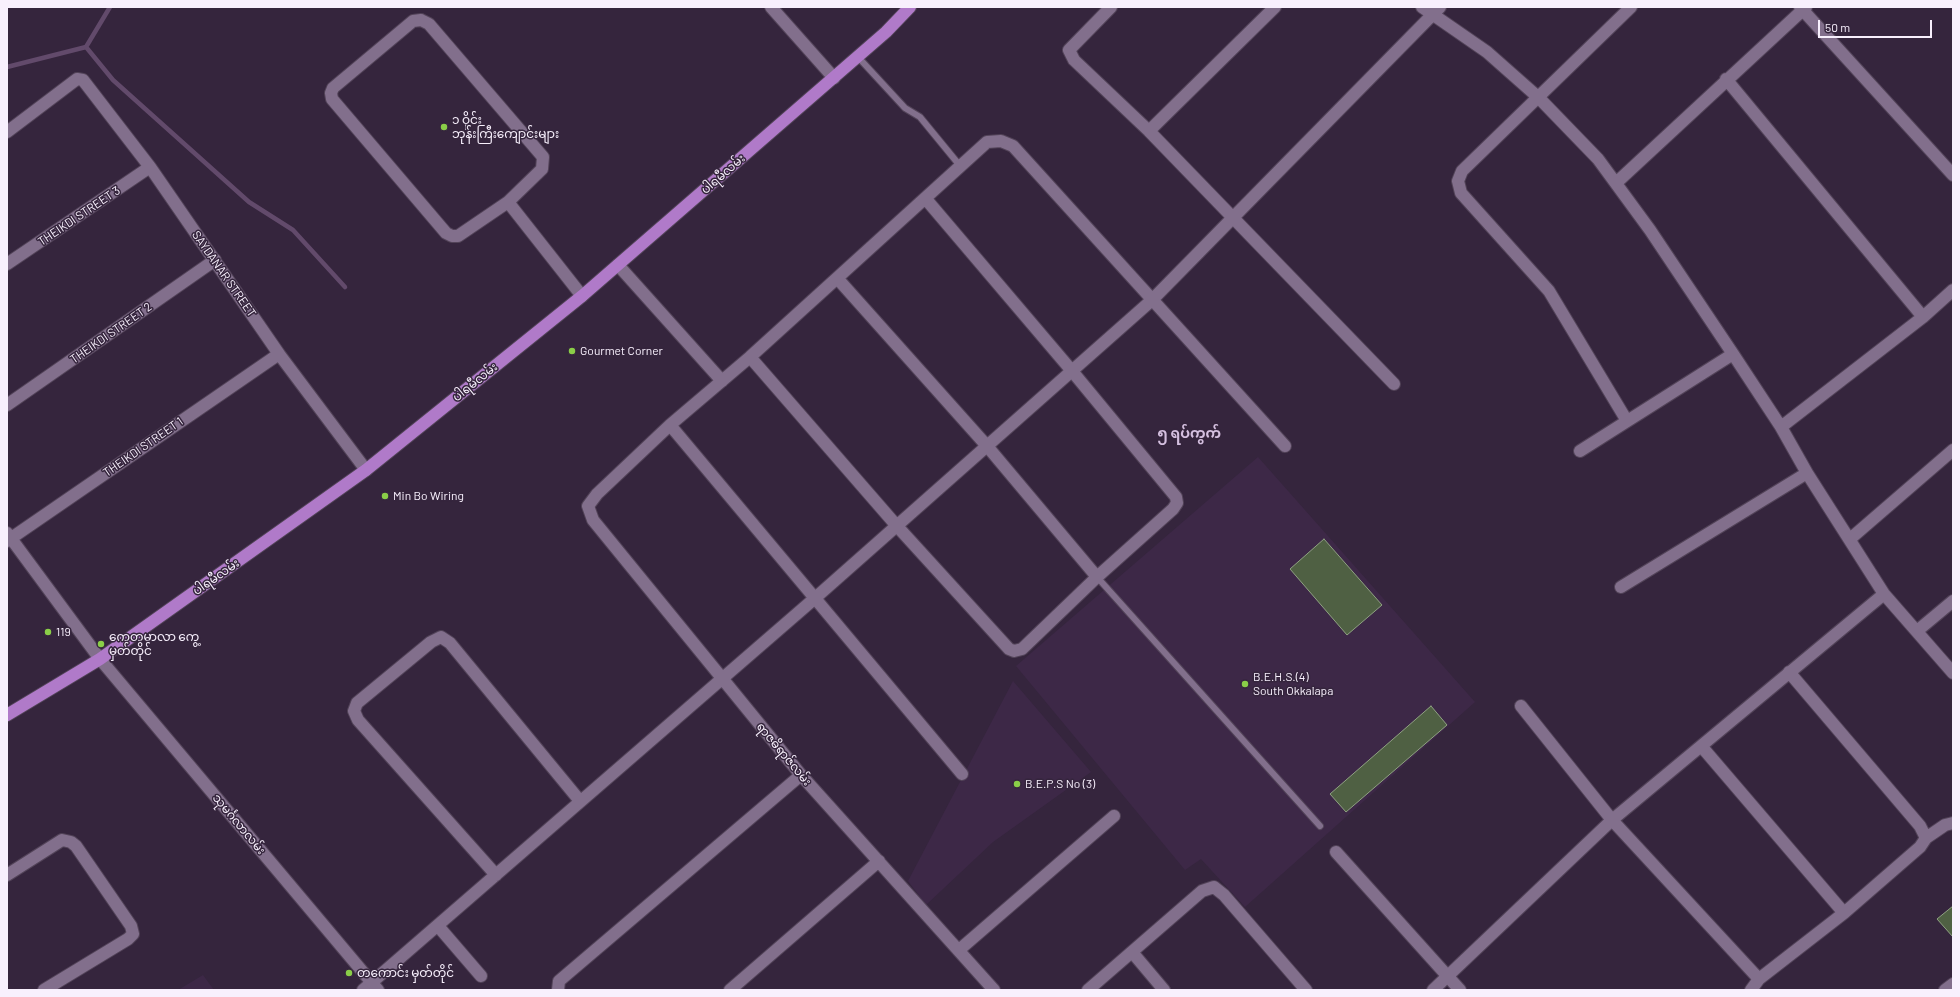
<!DOCTYPE html>
<meta charset="utf-8">
<style>
body{margin:0}
#map{position:relative;width:1960px;height:997px;overflow:hidden;background:#35253d;font-family:Barlow,sans-serif}
canvas{display:block}
.frame{position:absolute;inset:0;border:8px solid #f8f0fd;pointer-events:none}
.scale{position:absolute;left:1818px;top:20px;width:114px;height:18px;box-sizing:border-box;border:2px solid #f8f0fd;border-top:0;padding-left:5px;font-size:12px;line-height:14px;white-space:nowrap;color:#f8f0fd;-webkit-text-stroke:3px #35253d;paint-order:stroke}
</style>
<div id="map">
<canvas width="1960" height="997"></canvas>
<div class="frame"></div>
<div class="scale">50 m</div>
</div>
<script>
const context = document.querySelector('canvas').getContext('2d');
context.lineJoin = 'round';
function fillPath(path, color) { context.fillStyle = color; context.fill(path, 'evenodd'); }
const toPath = rows => new Path2D(rows.map(r => 'M' + r).join(''));
function trace(path, color, width, dash) { context.strokeStyle = color; context.lineWidth = width; context.lineCap = dash ? 'butt' : 'round'; context.setLineDash(dash || []); context.stroke(path); }
function label(font, color, halo, rows, align = 'center') {
  context.font = font + ' Barlow,"Noto Sans Myanmar",sans-serif'; context.lineWidth = 3; context.setLineDash([]); context.textBaseline = 'middle'; context.strokeStyle = halo; context.fillStyle = color; for (const [text, x, y, turn = 0] of rows) {
    context.save(); context.translate(x, y); context.rotate((+turn || 0) * Math.PI / 180); context.textAlign = isNaN(turn) ? turn : align; if (halo) context.strokeText(text, 0, 0); context.fillText(text, 0, 0); context.restore();
  }
}
const built = toPath([
 [1258,457,1475,702,1245,907,1201,859,1185,870,1016,666],
 [1013,681,1091,772,993,842,926,905,908,881],
 [203,975,214,990,178,990]
]);
const stream = toPath([
 [86,47,113,80,249,202,293,230,345,287],
 [7,67,86,47,110,7]
]);
const building = toPath([
 [1324,539,1382,605,1347,635,1290,569,1324,539],
 [1431,706,1447,725,1346,812,1330,794,1431,706],
 [1953,906,1953,937,1937,919,1953,906]
]);
const lane = toPath([
 [858,57,905,108,920,117,961,167],
 [1097,577,1320,826]
]);
const street = toPath([
 [771,7,834,78],
 [1111,7,1069,50,1074,60,1149,131,1394,384],
 [1422,7,1487,52,1539,98,1598,159,1650,230,1733,354,1781,427,1807,473,1884,594,1953,673],
 [1800,7,1953,175],
 [421,20,429,24,543,157,542,169,508,202,458,236,452,236,446,233,332,99,331,93,333,88,413,21,421,20],
 [1726,79,1923,317],
 [1149,131,1275,7],
 [7,132,77,79,83,80,150,167,279,354,366,470],
 [1616,183,1806,7],
 [508,202,582,296],
 [7,264,150,167],
 [618,265,722,381],
 [837,278,987,446,1097,577],
 [750,357,896,525,1009,649,1014,651,1022,649,1097,577,1173,509,1177,503,1176,497,1072,371,925,198],
 [7,405,215,260],
 [1627,421,1549,291,1461,193,1458,181,1462,171,1631,7],
 [670,425,962,774],
 [1781,427,1923,317,1953,290],
 [1580,451,1733,354],
 [7,533,100,659],
 [1850,539,1953,450],
 [7,541,279,354],
 [1621,587,1807,473],
 [1917,631,1953,601],
 [1789,672,1920,826,1926,838],
 [1521,706,1612,820,1759,979],
 [1702,747,1844,913],
 [1336,852,1460,990],
 [7,875,62,840,71,842,76,846,131,926,133,934,128,939,44,990],
 [496,875,358,720,354,711,357,703,431,642,441,637,450,643,580,801],
 [438,926,481,976],
 [959,950,1114,816],
 [1132,952,1164,990],
 [363,990,814,599,1152,300,1440,7],
 [558,990,559,981,801,775],
 [730,990,879,861],
 [994,990,801,775,593,520,588,506,597,494,670,425,750,357,987,142,1001,141,1013,146,1285,446],
 [1088,990,1202,891,1214,887,1224,895,1306,990],
 [1433,990,1612,820,1884,594],
 [1751,990,1759,979,1844,913,1920,847,1926,838,1945,825,1953,823]
]);
const secondary = toPath([
 [100,659,378,990],
 [1945,990,1953,984]
]);
const primary = toPath([
 [7,715,100,659,366,470,582,296,886,32,910,7]
]);
const markers = [
 [444,127,4,"#8ace48"],
 [572,351,4,"#8ace48"],
 [385,496,4,"#8ace48"],
 [48,632,4,"#8ace48"],
 [101,644,4,"#8ace48"],
 [1245,684,4,"#8ace48"],
 [1017,784,4,"#8ace48"],
 [349,973,4,"#8ace48"]
];
const poiNames = [
 ["၁ ဝိုင်း",452,120],
 ["ဘုန်းကြီးကျောင်းများ",452,134],
 ["Gourmet Corner",580,351],
 ["Min Bo Wiring",393,496],
 ["119",56,632],
 ["ကေတုမာလာ ကွေ့",109,637],
 ["မှတ်တိုင်",109,651],
 ["B.E.H.S.(4)",1253,677],
 ["South Okkalapa",1253,691],
 ["B.E.P.S No (3)",1025,784],
 ["တကောင်း မှတ်တိုင်",357,973]
];
const streetNames = [
 ["ပါရမီလမ်း",723,174,-41],
 ["THEIKDI STREET 3",79,216,-34],
 ["SAYDANAR STREET",224,274,55],
 ["THEIKDI STREET 2",111,333,-35],
 ["ပါရမီလမ်း",475,382,-39],
 ["THEIKDI STREET 1",143,447,-35],
 ["ပါရမီလမ်း",216,577,-35],
 ["ရာဇဓိရာဇ်လမ်း",784,754,50],
 ["သုမင်္ဂလာလမ်း",239,824,50]
];
const quarterNames = [
 ["၅ ရပ်ကွက်",1189,433]
];
fillPath(built, '#3d2847');
trace(stream, '#624a6b', 4.5);
fillPath(building, '#4f6043');
trace(building, '#8fa182', 1);
trace(lane, '#524358', 8);
trace(street, '#524358', 14);
trace(secondary, '#524358', 14);
trace(primary, '#524358', 14);
trace(lane, '#826f8c', 6);
trace(street, '#826f8c', 12);
trace(secondary, '#826f8c', 12);
trace(primary, '#b07ac9', 12);
for (const [x, y, r, color] of markers) { const dot = new Path2D(); dot.arc(x, y, r, 0, 2 * Math.PI); context.fillStyle = color; context.fill(dot); trace(dot, '#35253d', 1.5); }
label('12px', '#f8f0fd', '#35253d', poiNames, 'left');
label('12px', '#f8f0fd', '#35253d', streetNames);
label('bold 14px', '#d4bfdf', '#35253d', quarterNames);
</script>
